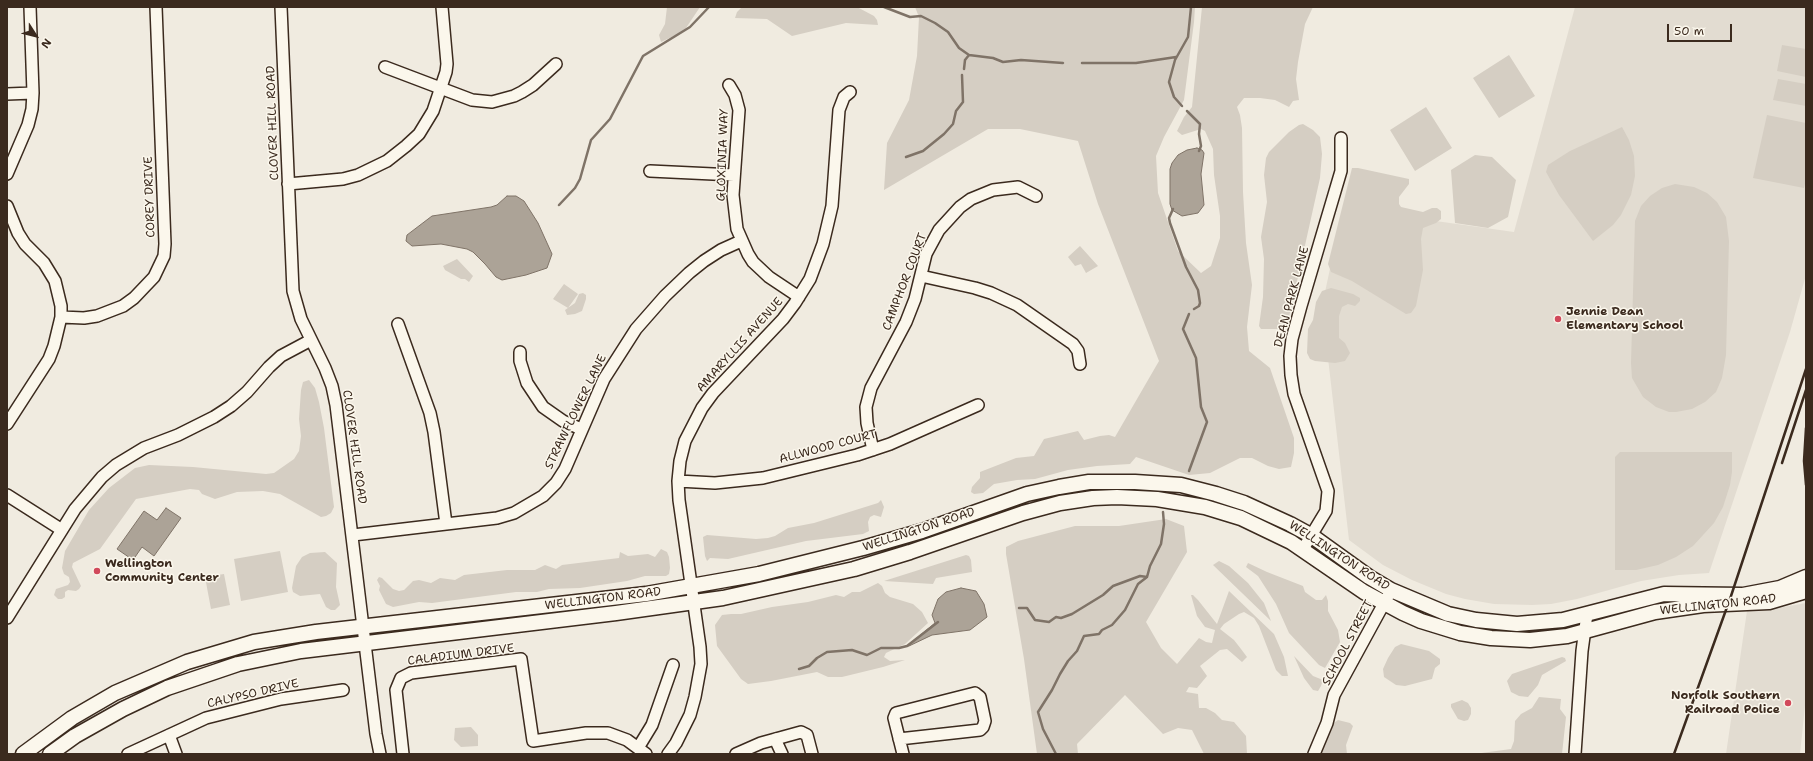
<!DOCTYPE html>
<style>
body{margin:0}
#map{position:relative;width:1813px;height:761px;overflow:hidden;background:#f0ebe0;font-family:"Shantell Sans",sans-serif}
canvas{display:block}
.frame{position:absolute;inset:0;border:8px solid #3b2a1e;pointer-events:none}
.north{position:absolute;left:16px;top:16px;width:40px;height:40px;-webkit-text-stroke:3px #fbf7ec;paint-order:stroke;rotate:126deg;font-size:11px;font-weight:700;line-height:16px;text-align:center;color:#3b2a1e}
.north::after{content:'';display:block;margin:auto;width:14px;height:18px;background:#3b2a1e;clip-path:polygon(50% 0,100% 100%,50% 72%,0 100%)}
.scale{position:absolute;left:1667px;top:24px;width:65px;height:18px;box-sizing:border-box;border:2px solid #3b2a1e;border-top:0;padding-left:5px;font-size:12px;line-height:14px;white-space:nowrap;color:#3b2a1e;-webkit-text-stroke:3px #fbf7ec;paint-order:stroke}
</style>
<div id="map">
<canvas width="1813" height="761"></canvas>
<div class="frame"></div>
<div class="north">N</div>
<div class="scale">50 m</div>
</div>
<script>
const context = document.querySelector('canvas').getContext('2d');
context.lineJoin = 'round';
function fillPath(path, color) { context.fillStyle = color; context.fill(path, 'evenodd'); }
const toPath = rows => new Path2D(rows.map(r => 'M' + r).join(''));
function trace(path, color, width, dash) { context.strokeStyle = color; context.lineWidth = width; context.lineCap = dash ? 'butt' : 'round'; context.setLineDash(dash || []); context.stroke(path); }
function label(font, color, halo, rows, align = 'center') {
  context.font = font + ' "Shantell Sans",sans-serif'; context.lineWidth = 3; context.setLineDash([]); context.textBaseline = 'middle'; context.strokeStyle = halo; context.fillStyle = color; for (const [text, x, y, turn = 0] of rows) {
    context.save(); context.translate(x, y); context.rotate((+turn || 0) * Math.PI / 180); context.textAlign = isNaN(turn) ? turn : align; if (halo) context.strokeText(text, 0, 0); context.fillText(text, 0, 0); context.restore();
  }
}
const built = toPath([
 [1575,7,1806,7,1806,275,1790,332,1709,573,1679,575,1641,581,1577,599,1551,604,1532,605,1494,604,1465,599,1446,594,1412,580,1383,565,1349,540,1322,306,1343,208,1514,232],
 [1806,603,1806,696,1800,754,1726,754,1747,611,1773,609]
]);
const green = toPath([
 [667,7,700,7,686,28,676,35,661,42,659,35,665,24],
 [742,7,857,7,874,16,877,20,878,25,846,23,792,36,767,19,735,18,737,12],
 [915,7,1195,7,1194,22,1184,100,1164,137,1156,156,1158,193,1178,251,1201,273,1211,266,1220,238,1220,216,1214,175,1213,149,1205,131,1201,129,1182,135,1177,131,1184,117,1192,107,1202,7,1313,7,1305,24,1298,62,1296,79,1299,100,1293,101,1289,107,1275,100,1260,98,1244,98,1237,107,1240,115,1242,128,1243,192,1246,243,1252,285,1247,327,1249,351,1270,368,1294,438,1294,453,1291,467,1279,469,1268,466,1252,458,1240,458,1210,473,1189,475,1136,457,1130,464,1097,466,1068,470,1035,479,1017,480,994,484,983,493,974,494,971,492,972,487,980,478,980,472,1016,458,1034,456,1044,439,1078,431,1084,440,1100,436,1109,435,1115,437,1159,361,1098,204,1078,141,1020,129,988,129,884,190,887,143,909,100,917,56,919,17],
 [1782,45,1806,49,1806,77,1777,71],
 [1509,55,1535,96,1499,118,1473,78],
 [1778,79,1806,84,1806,106,1773,100],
 [1426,107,1452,148,1415,171,1390,130],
 [1767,115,1806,123,1806,180,1804,188,1753,178],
 [1303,124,1313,130,1320,137,1322,154,1320,178,1287,326,1283,329,1261,329,1259,326,1263,297,1264,259,1261,237,1267,202,1264,175,1266,158,1269,152,1289,132,1299,125],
 [1622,127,1629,140,1634,156,1635,176,1631,195,1621,215,1613,225,1593,241,1559,195,1546,172,1548,165,1570,151],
 [1475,155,1492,157,1516,180,1508,217,1488,228,1455,223,1451,170],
 [1352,168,1358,168,1409,179,1409,184,1399,197,1399,204,1401,207,1423,212,1432,208,1437,208,1441,211,1441,219,1436,223,1423,228,1421,239,1423,270,1416,306,1411,313,1406,314,1352,281,1331,272,1328,264],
 [1675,184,1694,187,1707,193,1717,202,1726,217,1729,241,1726,355,1722,378,1716,392,1705,402,1692,409,1676,412,1669,412,1656,407,1643,397,1632,378,1631,363,1635,221,1641,206,1650,196,1662,188],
 [1080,246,1098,266,1086,273,1081,264,1075,266,1068,257],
 [457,259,473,276,469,282,465,279,461,279,445,270,443,266],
 [564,284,578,294,568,308,553,299],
 [1331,288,1353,294,1360,298,1360,301,1355,306,1348,304,1342,307,1339,316,1339,338,1345,343,1350,353,1345,361,1335,363,1315,361,1310,359,1307,353,1308,329,1313,320,1316,302,1322,291],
 [583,293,586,295,586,299,582,311,575,314,567,315,565,310,575,303,579,294],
 [309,380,315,388,319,402,324,428,334,507,331,513,326,516,321,517,280,494,263,491,237,492,215,499,202,494,199,490,190,489,136,499,100,549,73,563,72,567,81,586,79,589,76,591,68,590,65,592,65,597,62,599,58,599,54,595,56,589,68,585,70,582,69,577,64,574,62,568,65,551,89,510,109,488,135,468,149,465,193,467,266,474,274,473,294,459,299,451,301,436,299,419,301,390,303,382],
 [1620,452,1732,452,1732,472,1730,485,1723,507,1714,523,1693,546,1676,557,1658,565,1636,570,1615,570,1615,457],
 [881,500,884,507,881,517,874,515,870,517,868,522,869,531,863,534,806,541,728,559,710,558,707,561,705,556,703,537,707,535,756,539,768,538,775,536,788,528,814,523,878,503],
 [1166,519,1184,526,1187,552,1146,622,1161,648,1177,664,1199,638,1206,642,1212,643,1215,630,1205,627,1197,616,1191,595,1193,595,1198,600,1217,624,1229,591,1274,634,1284,657,1288,676,1282,676,1276,670,1259,626,1254,618,1244,612,1239,614,1224,624,1220,629,1234,640,1241,649,1247,657,1242,662,1227,649,1220,650,1200,666,1207,676,1197,688,1189,687,1186,692,1198,694,1199,708,1206,708,1215,713,1222,720,1234,722,1246,736,1247,754,1204,754,1192,730,1178,728,1163,734,1125,695,1077,744,1078,754,1037,754,1024,659,1006,554,1006,547,1018,541,1075,526,1119,526],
 [661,549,667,552,669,557,670,568,669,574,666,576,645,576,627,581,580,588,549,589,537,592,516,592,432,603,419,602,393,607,386,604,379,590,380,586,377,580,379,577,382,578,393,589,399,591,404,590,413,581,419,580,431,583,440,578,455,580,464,575,507,570,535,570,545,565,556,569,562,565,619,558,620,552,628,556,648,554,655,557],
 [280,551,288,592,241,601,234,559],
 [325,552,337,563,336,587,340,605,335,610,331,610,326,607,320,594,300,596,293,592,292,588,296,566,302,557,310,553],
 [966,555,969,556,971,560,972,572,936,578,933,584,884,581],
 [1219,561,1229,566,1248,583,1264,603,1271,621,1213,565],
 [1248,563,1267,572,1303,586,1305,592,1316,600,1322,600,1326,595,1328,601,1328,611,1338,630,1340,642,1325,668,1319,665,1289,633,1276,604,1258,576,1246,567],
 [224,574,230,605,211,609,205,577],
 [878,583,882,586,885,593,890,597,913,604,922,612,928,623,905,644,886,653,884,657,890,661,905,660,883,667,842,677,828,677,817,672,771,681,748,684,741,679,717,646,715,625,722,615,731,614,741,614,772,607,808,602,836,595,844,597,852,592,860,592],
 [1401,644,1429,651,1440,659,1440,664,1435,668,1432,679,1405,686,1396,685,1384,677,1383,669,1388,658,1395,647],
 [1294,656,1313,676,1323,680,1321,686,1318,691,1313,690,1304,678],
 [1562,657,1565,658,1566,661,1542,675,1538,685,1528,697,1519,696,1511,692,1507,681,1512,674],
 [1539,697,1561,699,1560,709,1566,717,1562,754,1474,754,1511,749,1514,741,1515,721,1521,714,1532,708],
 [1462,700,1468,703,1471,708,1471,714,1468,720,1464,721,1458,719,1451,707,1451,704],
 [1338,720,1350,723,1353,726,1346,745,1347,754,1320,754,1334,723],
 [471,727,478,735,478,746,461,747,454,740,455,728]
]);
const water = toPath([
 [1197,148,1202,150,1204,153,1201,174,1204,205,1198,213,1182,216,1172,210,1170,204,1170,169,1172,163,1178,155,1187,150,1197,148],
 [507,196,516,196,524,201,538,223,552,254,547,268,526,275,502,280,496,277,485,264,473,252,467,249,441,244,412,246,406,241,407,235,432,216,491,207,497,205,507,196],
 [166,508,181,518,154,556,142,547,133,560,117,549,144,511,157,520,166,508],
 [961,588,976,591,984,604,987,617,970,630,932,635,909,646,907,646,935,623,932,615,938,599,946,592,961,588]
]);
const stream = toPath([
 [884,7,910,17,921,16,935,23,948,32,959,48,969,55,993,58,1003,62,1021,60,1063,63],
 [1082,63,1136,63,1176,57],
 [964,69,965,60,969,55],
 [1182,106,1174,97,1169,82,1175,60,1188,37,1191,7],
 [1187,111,1200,124,1199,134,1201,146,1199,151],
 [906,157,923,151,944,134,953,124,956,111,963,102,962,75],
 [559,205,575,188,580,179,591,140,610,119,643,56,690,27,709,7],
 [1173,209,1169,218,1170,223,1186,267,1198,290,1200,303,1199,306,1194,309],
 [1189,314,1183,329,1196,358,1201,407,1207,422,1189,471],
 [1019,608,1027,608,1035,620,1049,622,1056,617,1061,618,1072,614,1103,595,1113,586,1140,576,1147,577],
 [799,669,809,666,817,658,827,652,852,650,867,655,881,648,899,648,907,646,938,622],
 [1056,754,1043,729,1038,712,1052,690,1060,674,1068,661,1077,651,1084,636,1099,634,1102,630,1112,625,1125,610,1138,584,1147,577,1150,566,1161,544,1164,524,1163,512]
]);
const minor = toPath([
 [281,7,293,291,301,319,325,368,332,386,336,405,376,734,380,754],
 [385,67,472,100,492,102,514,96,522,92,533,85,556,64],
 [729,85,735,95,739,110,733,195,737,229,748,254,753,262,769,277,799,297],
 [7,94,33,93],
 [650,171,734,175],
 [7,174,28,125,32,109,33,93,30,7],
 [288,184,343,179,358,175,387,161,406,146,419,134,433,111,446,72,447,64,442,7],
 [7,206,18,233,25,244,44,263,55,281,61,306,61,317,54,346,49,359,7,424],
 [921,276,975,288,991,293,1017,305,1073,344,1078,351,1080,364],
 [61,317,84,318,97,316,123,306,134,298,154,277,164,256,165,244,156,7],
 [398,324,430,413,434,432,446,524],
 [520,352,520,361,527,383,543,407,563,421,581,429],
 [873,450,867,423,866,407,871,388,906,322,915,299,926,254,939,230,960,207,971,199,993,190,1018,187,1036,196],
 [678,481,715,483,763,478,857,455,890,444,978,405],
 [7,495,62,530],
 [353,535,497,518,514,513,543,496,556,483,565,469,604,379,636,329,665,296,689,273,704,261,721,250,741,241],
 [1303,549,1326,511,1328,491,1294,394,1291,375,1290,356,1292,339,1301,306,1341,171,1341,138],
 [7,618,75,509,102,477,116,465,144,448,178,435,214,417,231,406,247,392,269,367,281,356,311,340],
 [169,735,176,754],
 [775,739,782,754],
 [899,739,980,730,983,727,985,721,980,697,975,693,896,713,894,718,903,754],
 [638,748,652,725,673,665],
 [128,754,206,718,281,699,343,690],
 [403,754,396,690,401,678,411,673,521,659,533,741,586,733,608,733,627,740,646,754],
 [668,754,676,743,690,715,695,697,701,664,700,647,679,500,678,481,680,461,685,441,702,408,713,393,783,319,795,303,810,279,823,244,832,206,839,110,844,97,850,92],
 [736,754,761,743,801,732,807,735,812,754],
 [1314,754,1327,723,1334,695,1388,596],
 [1575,754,1582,651,1587,614]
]);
const major = toPath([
 [23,754,72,718,115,693,187,662,254,642,316,632,646,594,759,574,863,548,922,531,1027,494,1059,487,1089,482,1135,482,1181,485,1216,494,1244,503,1290,524,1312,536,1369,577,1391,590,1448,614,1476,620,1517,624,1563,620,1664,594,1743,595,1780,588,1806,577],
 [50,754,75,736,123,709,167,688,238,664,301,651,616,613,723,598,854,569,910,552,1023,513,1060,503,1093,498,1117,497,1157,499,1205,507,1241,518,1291,542,1364,592,1403,613,1421,621,1460,633,1491,638,1530,640,1567,636,1655,612,1703,605,1769,602,1806,591]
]);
const rail = toPath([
 [1806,428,1804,461,1806,485],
 [1782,463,1806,390],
 [1674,754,1731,596,1806,369]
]);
const markers = [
 [1558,319,4,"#d1495b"],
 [97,571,4,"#d1495b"],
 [1788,703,4,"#d1495b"]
];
const streetNames = [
 ["CLOVER HILL ROAD",273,123,-92],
 ["GLOXINIA WAY",723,155,-88],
 ["COREY DRIVE",150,197,-92],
 ["CAMPHOR COURT",905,282,-69],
 ["DEAN PARK LANE",1292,297,-75],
 ["AMARYLLIS AVENUE",740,345,-48],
 ["STRAWFLOWER LANE",576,412,-64],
 ["CLOVER HILL ROAD",354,447,82],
 ["ALLWOOD COURT",828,447,-15],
 ["WELLINGTON ROAD",919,530,-18],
 ["WELLINGTON ROAD",1339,556,33],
 ["WELLINGTON ROAD",603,599,-7],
 ["WELLINGTON ROAD",1718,605,-6],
 ["SCHOOL STREET",1348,643,-62],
 ["CALADIUM DRIVE",461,655,-7],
 ["CALYPSO DRIVE",253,694,-13]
];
const poiNames = [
 ["Jennie Dean",1566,312],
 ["Elementary School",1566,326],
 ["Wellington",105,564],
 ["Community Center",105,578],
 ["Norfolk Southern",1780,696,"right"],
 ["Railroad Police",1780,710,"right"]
];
fillPath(built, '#e2dcd1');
fillPath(green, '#d5cec3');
fillPath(water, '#aca397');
trace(water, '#7f7367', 1);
trace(stream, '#7f7367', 2.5);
trace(minor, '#3b2a1e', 14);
trace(major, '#3b2a1e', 17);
trace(minor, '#fbf7ec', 11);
trace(major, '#fbf7ec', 14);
trace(rail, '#3b2a1e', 2.5);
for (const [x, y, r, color] of markers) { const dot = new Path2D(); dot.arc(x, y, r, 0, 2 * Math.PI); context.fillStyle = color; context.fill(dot); trace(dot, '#fbf7ec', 1.5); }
label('12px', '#3b2a1e', '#fbf7ec', streetNames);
label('bold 12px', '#3b2a1e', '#fbf7ec', poiNames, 'left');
</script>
